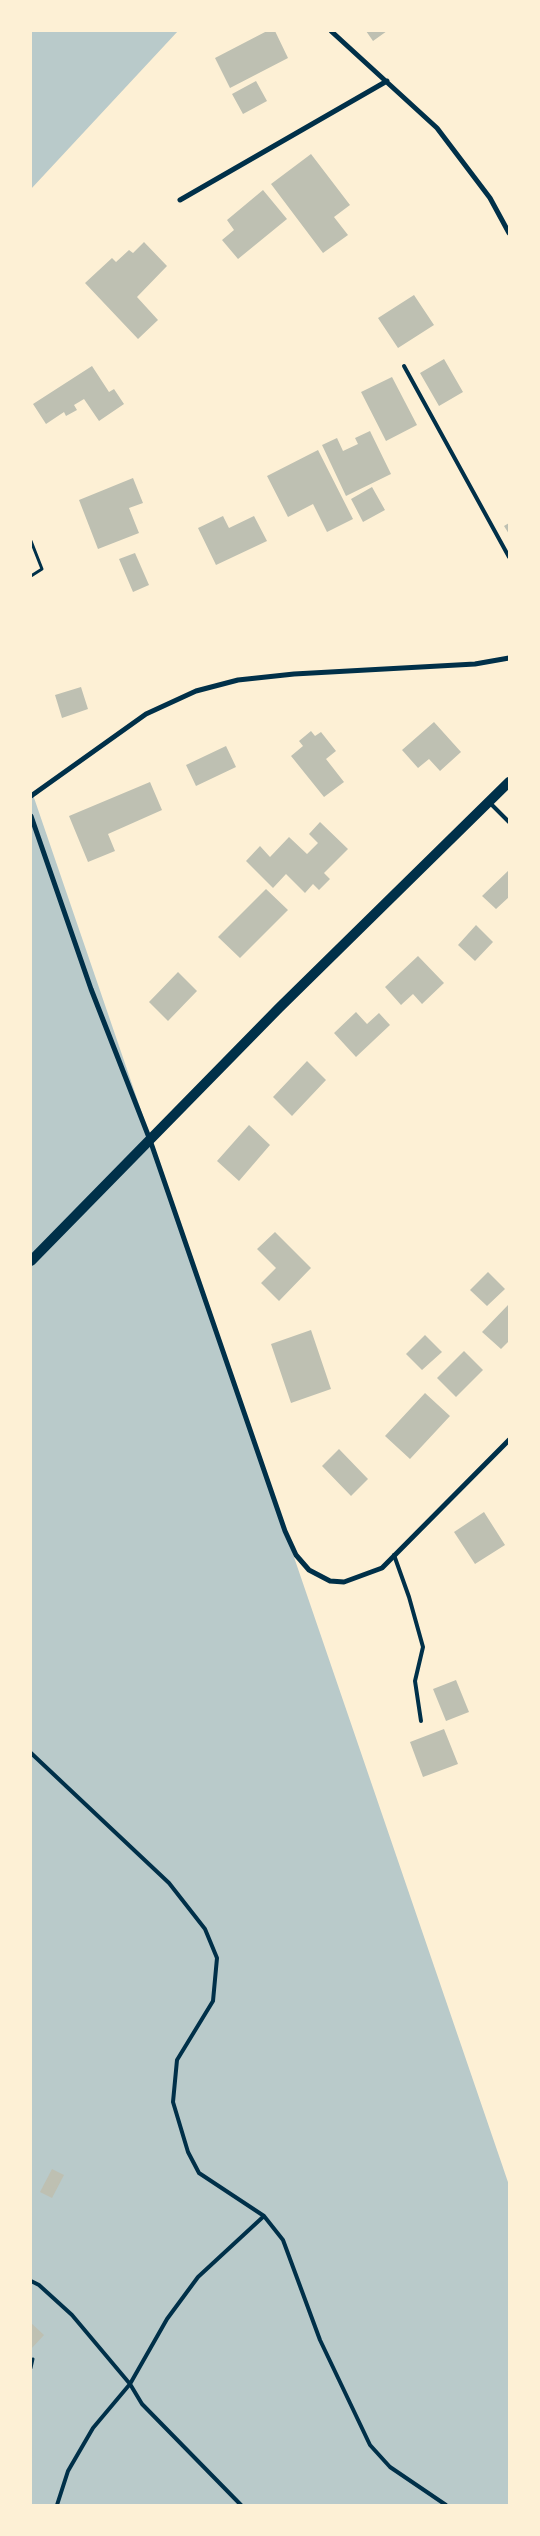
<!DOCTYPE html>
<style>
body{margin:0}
#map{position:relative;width:540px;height:2536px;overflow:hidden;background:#fdf0d5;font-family:"Open Sans",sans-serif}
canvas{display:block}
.frame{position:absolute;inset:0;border:32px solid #fdf0d5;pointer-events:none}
</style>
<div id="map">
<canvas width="540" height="2536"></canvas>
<div class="frame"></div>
</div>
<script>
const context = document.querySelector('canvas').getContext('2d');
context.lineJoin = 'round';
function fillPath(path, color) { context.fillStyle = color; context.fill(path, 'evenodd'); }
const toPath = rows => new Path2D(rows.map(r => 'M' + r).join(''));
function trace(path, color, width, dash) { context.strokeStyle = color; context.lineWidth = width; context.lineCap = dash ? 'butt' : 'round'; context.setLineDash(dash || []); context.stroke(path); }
const green = toPath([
 [31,31,178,31,31,189],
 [31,789,509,2185,509,2505,31,2505]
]);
const building = toPath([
 [267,31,275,31,288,58,230,88,215,58],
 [366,31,387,31,373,41],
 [256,81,267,101,243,114,232,94],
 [311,154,350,205,334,217,348,235,323,253,271,184],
 [263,190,287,219,238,259,222,240,234,230,227,220],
 [144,242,167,266,137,297,158,320,138,339,85,283,112,258,116,262,129,250,133,253],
 [414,295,434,325,398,348,378,318],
 [444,359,463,392,439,406,420,373],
 [92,366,109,392,114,389,124,404,99,421,84,399,74,405,77,410,66,416,64,412,46,424,33,404],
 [392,377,417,425,386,441,361,392],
 [370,431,391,474,346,496,322,445,337,438,343,451,358,444,355,438],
 [318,450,353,519,327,532,313,504,288,517,267,476],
 [133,478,143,503,129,508,139,533,98,549,79,500],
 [372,487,385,510,363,522,351,499],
 [223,516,229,528,254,516,267,541,216,565,198,528],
 [509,523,509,534,504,526],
 [135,553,149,585,133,592,119,559],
 [81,687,88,709,62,718,55,695],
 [434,722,461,752,440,771,429,759,418,768,402,750],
 [311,731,315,736,321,732,336,751,326,759,344,782,324,797,291,756,303,746,299,741],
 [226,746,236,767,196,786,186,765],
 [150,782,162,810,108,834,115,851,88,862,69,816],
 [320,822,348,849,324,873,330,879,319,890,313,884,305,893,286,874,273,888,246,861,260,846,270,857,289,837,307,854,318,843,309,834],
 [509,870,509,897,496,909,482,896],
 [266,889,288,910,240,958,218,937],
 [476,925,493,942,475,961,458,945],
 [418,956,444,983,422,1004,413,994,401,1005,385,987],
 [178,972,197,991,168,1021,149,1002],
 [356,1012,367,1024,379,1013,390,1025,356,1057,334,1033],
 [307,1061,326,1080,292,1116,273,1097],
 [249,1125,270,1145,239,1181,217,1161],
 [275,1232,311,1268,279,1301,261,1283,276,1268,257,1249],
 [488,1272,505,1289,487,1306,470,1290],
 [508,1305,509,1341,501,1349,482,1332],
 [311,1330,331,1389,291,1403,271,1344],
 [425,1335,442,1352,422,1370,406,1354],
 [464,1351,483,1370,456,1397,437,1378],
 [425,1393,450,1416,410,1459,385,1436],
 [339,1449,368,1479,351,1496,322,1466],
 [484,1512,505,1545,475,1564,454,1532],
 [456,1680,469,1712,446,1721,433,1689],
 [444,1729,458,1764,423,1777,410,1742],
 [52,2169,64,2175,52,2198,40,2192],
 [31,2323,44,2335,31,2349]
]);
const path = toPath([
 [31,541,42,569,31,576],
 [31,2368,33,2359]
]);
const service = toPath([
 [404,366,509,557],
 [490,803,509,822],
 [394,1555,409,1597,423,1647,415,1681,421,1721],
 [31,1753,169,1883,205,1929,217,1958,213,2001,177,2060,173,2102,188,2152,199,2173,264,2216,283,2240,320,2340,370,2445,390,2467,446,2505],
 [31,2281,39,2285,72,2315,130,2384,142,2404,241,2505],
 [57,2505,68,2471,93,2428,130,2384,167,2319,198,2277,264,2216]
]);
const minor = toPath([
 [331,31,437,128,490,198,509,233],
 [180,200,387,81],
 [31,796,146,714,196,691,238,680,294,674,475,664,509,658],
 [31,816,91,989,150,1140,285,1531,296,1555,309,1570,330,1581,344,1582,382,1568,509,1440]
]);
const secondary = toPath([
 [31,1261,279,1008,509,782]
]);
fillPath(green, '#b9caca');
fillPath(building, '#bec0b2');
trace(path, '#003049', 3);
trace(service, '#003049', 4);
trace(minor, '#003049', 5);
trace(secondary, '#003049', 10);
</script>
